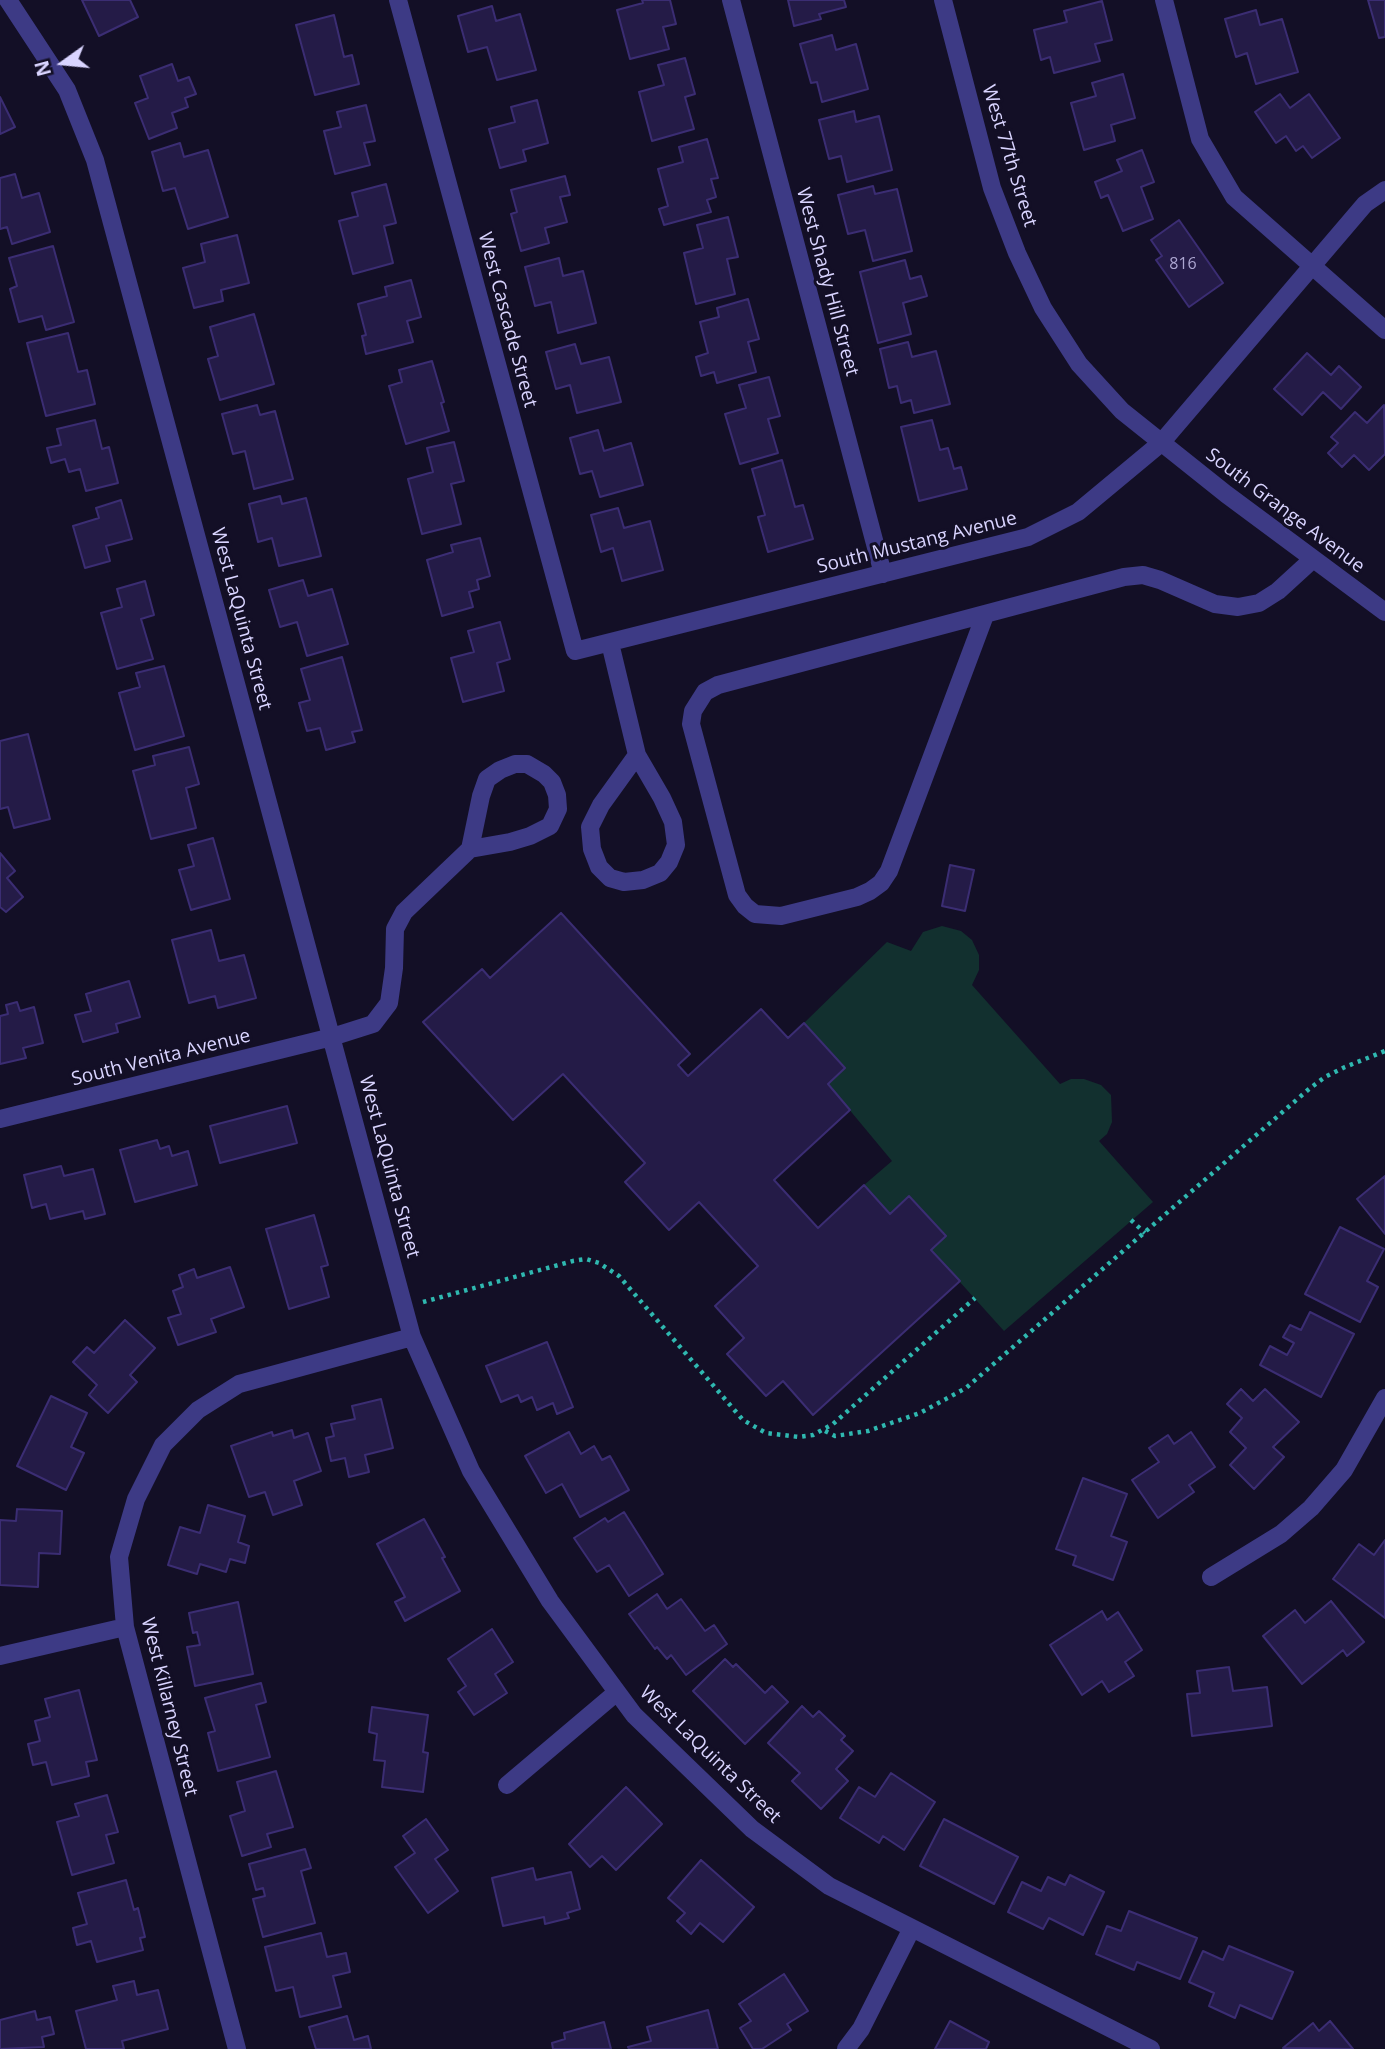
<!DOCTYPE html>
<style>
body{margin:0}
#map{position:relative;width:1385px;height:2049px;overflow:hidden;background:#130f26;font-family:"Open Sans",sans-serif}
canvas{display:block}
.north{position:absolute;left:28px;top:28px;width:70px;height:70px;-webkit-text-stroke:5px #130f26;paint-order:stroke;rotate:255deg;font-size:19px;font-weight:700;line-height:28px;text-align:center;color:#d9d4ff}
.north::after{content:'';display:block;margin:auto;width:24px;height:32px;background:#d9d4ff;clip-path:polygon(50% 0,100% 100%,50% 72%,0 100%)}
</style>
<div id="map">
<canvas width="1385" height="2049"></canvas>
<div class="north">N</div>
</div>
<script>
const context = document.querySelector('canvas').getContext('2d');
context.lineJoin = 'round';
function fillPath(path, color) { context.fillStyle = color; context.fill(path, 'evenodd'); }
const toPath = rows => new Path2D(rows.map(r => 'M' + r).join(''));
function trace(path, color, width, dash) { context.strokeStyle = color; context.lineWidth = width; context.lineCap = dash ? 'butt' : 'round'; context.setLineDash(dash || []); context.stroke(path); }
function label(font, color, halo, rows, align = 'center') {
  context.font = font + ' "Open Sans",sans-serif'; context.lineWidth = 6; context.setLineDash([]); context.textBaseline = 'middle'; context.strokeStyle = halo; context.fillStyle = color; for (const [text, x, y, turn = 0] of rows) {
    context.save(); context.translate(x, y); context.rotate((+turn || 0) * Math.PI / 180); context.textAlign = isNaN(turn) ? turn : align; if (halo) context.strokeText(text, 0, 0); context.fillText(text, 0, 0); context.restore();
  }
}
const green = toPath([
 [942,926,961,931,972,940,979,955,979,970,972,985,1060,1084,1071,1079,1084,1079,1101,1085,1111,1095,1112,1122,1107,1134,1099,1141,1153,1202,1004,1331,931,1250,946,1236,910,1197,890,1214,864,1185,892,1161,828,1084,845,1068,804,1023,887,942,911,951,923,932]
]);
const building = toPath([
 [82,0,130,0,138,17,99,36,82,0],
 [642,0,670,0,676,24,663,27,669,49,630,59,617,10,643,3,642,0],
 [788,0,844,0,846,7,819,14,821,19,794,26,788,0],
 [1368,0,1385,0,1385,37,1379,38,1368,0],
 [1102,1,1112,40,1095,44,1100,61,1054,73,1050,57,1041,60,1034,30,1067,22,1064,11,1102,1],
 [492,6,496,21,520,14,536,70,497,80,487,47,468,52,458,16,492,6],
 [1256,10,1260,25,1282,19,1298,72,1256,84,1247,53,1236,57,1225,19,1256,10],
 [334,15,344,57,352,55,359,84,315,95,296,25,334,15],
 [832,35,836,50,856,44,868,89,822,102,817,82,811,83,800,44,832,35],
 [685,58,695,94,685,97,694,129,652,141,639,92,664,85,658,65,685,58],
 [172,64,178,81,189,77,196,94,185,98,188,107,172,113,177,128,149,139,135,103,148,98,140,76,172,64],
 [1123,74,1135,118,1111,125,1115,141,1084,150,1071,103,1096,96,1092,83,1123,74],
 [1280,94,1290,108,1309,94,1340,138,1312,158,1303,146,1296,151,1286,136,1276,143,1255,112,1280,94],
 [0,97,15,127,0,134,0,97],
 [537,100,548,143,523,150,526,161,500,168,489,129,515,122,511,107,537,100],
 [366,105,375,141,364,143,370,165,335,174,324,131,341,127,337,112,366,105],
 [854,111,856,122,879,116,892,170,847,182,841,156,829,159,819,120,854,111],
 [707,139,718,178,711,179,716,197,707,200,711,212,664,225,659,209,668,206,658,169,683,162,679,147,707,139],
 [180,143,184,157,208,150,228,217,188,229,175,188,163,191,152,152,180,143],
 [1142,150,1154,182,1141,187,1153,219,1123,231,1108,195,1101,198,1095,182,1122,171,1117,160,1142,150],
 [15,174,22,198,39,193,50,232,12,244,7,227,0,229,0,178,15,174],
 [565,176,570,195,560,197,567,222,545,228,549,243,521,251,511,214,517,212,511,190,565,176],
 [386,184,396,223,384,226,393,263,353,274,339,221,358,216,352,193,386,184],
 [873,186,875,194,897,189,912,251,873,261,865,230,848,234,838,195,873,186],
 [728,217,738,257,727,259,735,294,696,304,684,253,703,248,697,225,728,217],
 [1179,220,1223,283,1189,307,1156,260,1162,256,1151,240,1179,220],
 [237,235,249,283,221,290,223,301,194,308,183,268,205,262,201,244,237,235],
 [53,246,74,322,46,330,42,316,19,322,10,289,17,286,9,258,53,246],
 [559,258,563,276,583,271,596,323,558,333,551,302,535,306,525,267,559,258],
 [905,260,910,279,921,276,927,296,903,303,911,334,878,343,860,272,905,260],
 [411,280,421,317,407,321,413,342,366,354,362,336,366,335,358,304,387,296,385,287,411,280],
 [748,299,759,339,748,342,756,372,717,383,714,372,701,376,696,357,708,353,700,322,719,317,717,308,748,299],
 [254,314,274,384,220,400,208,359,218,356,210,327,254,314],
 [68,333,78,372,87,370,95,404,46,416,27,343,68,333],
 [908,342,912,357,936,351,950,404,914,413,911,400,901,403,897,386,889,388,880,349,908,342],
 [575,344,581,364,609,357,621,402,577,413,570,385,556,389,546,352,575,344],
 [1307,353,1331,375,1339,366,1361,387,1341,409,1323,392,1302,415,1274,389,1307,353],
 [432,361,444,402,441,403,449,431,406,444,389,386,402,382,399,370,432,361],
 [769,377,780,416,768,419,778,453,740,464,725,414,746,408,739,385,769,377],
 [257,405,260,415,275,411,293,479,254,489,245,451,233,454,222,414,257,405],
 [1384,405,1385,454,1369,470,1354,455,1342,467,1328,453,1338,443,1331,437,1355,412,1367,423,1384,405],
 [95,420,102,449,109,447,118,483,86,491,80,469,69,472,65,459,51,463,47,448,61,445,57,429,95,420],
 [932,420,940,450,948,448,954,469,961,467,967,489,919,501,901,427,932,420],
 [598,430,604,451,631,443,643,485,600,497,592,471,580,474,570,438,598,430],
 [454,442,464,481,451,484,461,524,422,534,408,479,433,472,427,448,454,442],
 [782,460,795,507,803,505,813,539,768,552,758,517,765,515,752,469,782,460],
 [280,496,282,504,306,498,321,556,279,566,272,538,258,542,249,504,280,496],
 [121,500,132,539,106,546,110,561,85,568,73,526,99,518,96,508,121,500],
 [618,508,624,528,650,521,663,570,622,581,613,548,601,552,591,515,618,508],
 [480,538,490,576,477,580,479,589,469,592,473,607,442,616,427,560,453,552,451,545,480,538],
 [303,580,308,596,332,589,348,644,307,656,297,622,280,627,269,590,303,580],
 [145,581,154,615,141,619,153,659,117,669,101,613,122,607,117,589,145,581],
 [500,622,510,659,497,663,504,691,463,702,451,658,474,652,468,631,500,622],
 [342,657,362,730,352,732,355,742,326,750,320,728,307,731,299,703,310,700,301,669,342,657],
 [164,666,184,736,135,750,119,693,140,687,136,673,164,666],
 [28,734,50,819,14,828,8,807,0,809,0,741,28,734],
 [189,747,199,784,186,788,196,828,151,839,133,771,155,765,153,756,189,747],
 [213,838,230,899,191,910,179,870,194,866,188,845,213,838],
 [0,853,15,871,7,878,23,897,6,912,0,907,0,853],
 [950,865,974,870,965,911,942,906,950,865],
 [561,913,690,1054,678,1065,688,1076,761,1009,788,1038,804,1023,845,1068,828,1084,850,1110,774,1180,818,1228,864,1185,890,1214,909,1196,946,1236,931,1250,960,1281,813,1415,783,1381,766,1396,727,1354,744,1338,715,1306,758,1266,699,1202,669,1230,625,1182,645,1163,563,1074,513,1120,423,1022,482,969,490,978,561,913],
 [211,930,219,961,244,955,256,998,218,1008,215,996,189,1003,172,940,211,930],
 [129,981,140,1017,116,1024,118,1032,83,1042,75,1015,91,1011,86,994,129,981],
 [17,1002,20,1011,34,1007,43,1043,23,1048,26,1058,0,1064,0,1016,8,1014,6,1005,17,1002],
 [287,1106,297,1143,220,1163,210,1126,287,1106],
 [157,1140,160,1149,169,1146,172,1156,188,1151,197,1185,135,1202,120,1150,157,1140],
 [61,1166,64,1176,93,1169,105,1214,85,1219,83,1211,50,1219,46,1204,32,1208,24,1175,61,1166],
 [1385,1176,1385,1234,1357,1199,1385,1176],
 [314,1215,328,1265,321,1267,329,1297,289,1309,266,1229,314,1215],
 [1340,1227,1384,1249,1367,1281,1378,1287,1360,1322,1305,1294,1340,1227],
 [230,1267,244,1307,211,1319,216,1332,178,1345,168,1318,181,1314,173,1291,183,1287,179,1275,194,1269,197,1278,230,1267],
 [1310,1312,1354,1334,1321,1397,1260,1365,1270,1346,1287,1355,1294,1343,1283,1337,1290,1325,1301,1330,1310,1312],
 [125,1320,155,1348,130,1375,137,1382,108,1413,89,1395,97,1385,73,1362,87,1347,94,1353,125,1320],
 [547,1342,573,1407,557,1414,553,1403,537,1410,532,1397,521,1402,518,1395,501,1402,486,1366,547,1342],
 [1241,1389,1253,1401,1265,1389,1299,1422,1273,1447,1284,1457,1254,1489,1230,1465,1246,1448,1230,1432,1242,1418,1227,1404,1241,1389],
 [51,1396,87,1413,71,1447,84,1453,66,1490,17,1466,51,1396],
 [381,1399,393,1448,365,1455,369,1472,349,1477,345,1458,331,1461,326,1438,334,1436,331,1424,355,1419,352,1406,381,1399],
 [292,1430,294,1438,308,1433,321,1471,294,1481,302,1505,273,1515,265,1492,249,1497,231,1446,272,1432,273,1436,292,1430],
 [569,1432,581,1454,594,1446,602,1460,610,1456,629,1490,580,1517,562,1484,546,1493,525,1456,569,1432],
 [1191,1432,1215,1467,1189,1485,1194,1492,1158,1518,1132,1480,1159,1462,1149,1448,1168,1435,1174,1444,1191,1432],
 [1083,1478,1127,1494,1111,1536,1127,1542,1113,1580,1073,1565,1076,1556,1056,1549,1083,1478],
 [208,1505,245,1516,238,1542,249,1546,245,1563,230,1559,226,1572,200,1564,197,1574,168,1565,180,1527,200,1533,208,1505],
 [17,1509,62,1511,60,1554,39,1553,38,1587,0,1585,0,1520,16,1521,17,1509],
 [624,1512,663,1574,629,1596,609,1565,597,1572,574,1538,605,1518,608,1522,624,1512],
 [424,1519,445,1557,442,1558,460,1591,405,1621,395,1602,405,1597,377,1544,424,1519],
 [1385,1540,1385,1618,1333,1579,1359,1544,1374,1555,1385,1540],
 [657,1594,667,1609,681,1599,705,1631,714,1625,727,1644,686,1675,671,1655,667,1659,657,1647,655,1649,629,1614,657,1594],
 [1331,1601,1364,1642,1347,1656,1343,1650,1302,1684,1263,1636,1295,1610,1305,1623,1331,1601],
 [238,1602,253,1674,195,1686,187,1647,200,1645,197,1632,193,1633,189,1613,238,1602],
 [1102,1611,1107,1620,1118,1612,1142,1650,1125,1662,1134,1676,1109,1692,1102,1681,1082,1695,1050,1645,1102,1611],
 [492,1629,513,1662,495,1674,507,1693,474,1715,458,1692,466,1686,448,1659,492,1629],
 [725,1659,733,1667,736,1664,765,1693,772,1686,788,1702,745,1744,693,1691,725,1659],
 [1229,1667,1233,1691,1267,1687,1272,1726,1192,1736,1187,1694,1200,1693,1197,1671,1229,1667],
 [261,1683,266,1702,256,1705,270,1757,218,1771,208,1733,215,1731,205,1698,261,1683],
 [79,1690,97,1760,86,1762,89,1776,52,1785,46,1762,33,1765,28,1744,40,1741,35,1721,50,1717,45,1699,79,1690],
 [802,1706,813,1717,819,1711,845,1736,841,1740,853,1751,836,1769,848,1781,821,1809,792,1781,800,1773,768,1743,802,1706],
 [372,1707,428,1715,423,1752,428,1753,423,1792,382,1787,385,1761,374,1760,377,1734,369,1732,372,1707],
 [276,1771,293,1827,267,1834,271,1847,242,1856,230,1816,245,1811,237,1782,276,1771],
 [891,1773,935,1802,904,1850,883,1836,879,1843,840,1818,859,1787,875,1797,891,1773],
 [626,1787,662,1824,616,1870,602,1856,590,1867,569,1844,626,1787],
 [107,1795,118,1832,106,1835,114,1863,72,1875,57,1822,79,1816,75,1804,107,1795],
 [426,1819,448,1850,435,1859,458,1891,428,1913,395,1867,415,1853,403,1836,426,1819],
 [944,1819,1018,1857,994,1904,920,1866,944,1819],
 [305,1849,311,1868,301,1871,315,1923,263,1937,253,1899,265,1896,263,1888,256,1890,249,1864,305,1849],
 [701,1860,754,1907,723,1942,700,1923,691,1934,677,1921,685,1913,668,1898,701,1860],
 [533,1868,536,1880,571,1872,580,1909,567,1913,569,1918,545,1924,544,1917,503,1926,492,1878,533,1868],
 [1070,1875,1104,1892,1083,1935,1049,1918,1043,1929,1008,1912,1022,1882,1041,1891,1048,1877,1065,1885,1070,1875],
 [126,1880,134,1910,138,1908,145,1937,140,1938,143,1950,97,1962,91,1941,77,1945,73,1928,87,1924,78,1893,126,1880],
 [1129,1911,1197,1938,1180,1979,1137,1962,1134,1970,1096,1954,1107,1926,1121,1931,1129,1911],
 [321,1933,327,1957,346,1953,350,1972,333,1976,341,2007,300,2017,293,1987,276,1991,265,1947,321,1933],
 [1229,1946,1293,1972,1272,2019,1240,2005,1235,2018,1209,2006,1214,1993,1189,1982,1203,1951,1223,1960,1229,1946],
 [784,1974,808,2011,787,2024,791,2030,762,2049,753,2049,740,2028,751,2021,739,2004,784,1974],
 [134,1981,137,1995,158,1990,168,2029,122,2041,124,2049,86,2049,76,2011,117,2000,113,1986,134,1981],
 [708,2010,718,2049,629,2049,628,2047,651,2041,647,2027,708,2010],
 [35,2011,37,2020,50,2017,54,2034,42,2037,44,2047,0,2049,0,2020,35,2011],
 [347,2016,354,2040,368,2036,371,2049,316,2049,309,2027,347,2016],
 [950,2021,989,2042,986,2049,935,2049,950,2021],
 [1330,2021,1353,2049,1283,2048,1313,2023,1319,2031,1330,2021],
 [604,2022,611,2049,553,2049,552,2043,565,2039,564,2033,604,2022]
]);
const path = toPath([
 [1131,1220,1145,1233],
 [423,1302,573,1261,586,1259,599,1263,619,1276,743,1420,766,1433,799,1437,813,1435,833,1424,975,1298],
 [825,1431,835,1436,868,1431,920,1413,966,1388,1309,1089,1325,1077,1345,1067,1385,1051]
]);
const minor = toPath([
 [8,0,67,90,95,160,412,1337,471,1471,550,1601,634,1715,752,1829,829,1886,1151,2049],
 [398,0,575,651,1028,537,1078,512,1161,443,1365,204,1385,190],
 [731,0,883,574],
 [943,0,992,188,1017,253,1043,308,1079,364,1122,411,1226,494,1385,612],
 [1164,0,1200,139,1234,197,1385,330],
 [985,615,889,871,881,883,870,891,857,897,781,916,755,914,745,906,737,895,691,724,693,711,705,692,718,685,1124,577,1143,575,1160,580,1215,604,1238,607,1259,603,1278,591,1313,559],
 [610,643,637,755,662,798,673,822,676,845,669,862,660,873,643,880,624,882,610,878,599,867,592,849,590,827,601,805,637,755],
 [0,1119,332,1037,373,1024,389,1003,394,968,395,929,404,912,470,849,510,842,530,836,550,826,558,809,557,795,552,782,544,774,527,764,515,764,500,770,487,779,481,796,470,849],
 [1211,1577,1281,1534,1311,1508,1344,1470,1385,1398],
 [0,1656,125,1627],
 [507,1785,617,1692],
 [237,2049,125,1627,119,1557,136,1499,163,1445,198,1410,239,1384,412,1337],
 [846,2049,861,2029,912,1928]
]);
const numberNames = [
 ["816",1183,264]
];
const streetNames = [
 ["West 77th Street",1009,156,73],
 ["West Shady Hill Street",827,282,75],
 ["West Cascade Street",507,320,75],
 ["South Grange Avenue",1285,511,37],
 ["South Mustang Avenue",917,543,-14],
 ["West LaQuinta Street",241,619,75],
 ["South Venita Avenue",161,1058,-14],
 ["West LaQuinta Street",389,1167,75],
 ["West Killarney Street",169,1707,76],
 ["West LaQuinta Street",710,1755,44]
];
fillPath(green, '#12302f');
fillPath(building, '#241b47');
trace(building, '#3b2d73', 2);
trace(path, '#2fb8b0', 4.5, [3.5, 5]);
trace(minor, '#3d3a85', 18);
label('16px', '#aca6d1', null, numberNames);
label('19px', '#d9d4ff', '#130f26', streetNames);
</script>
